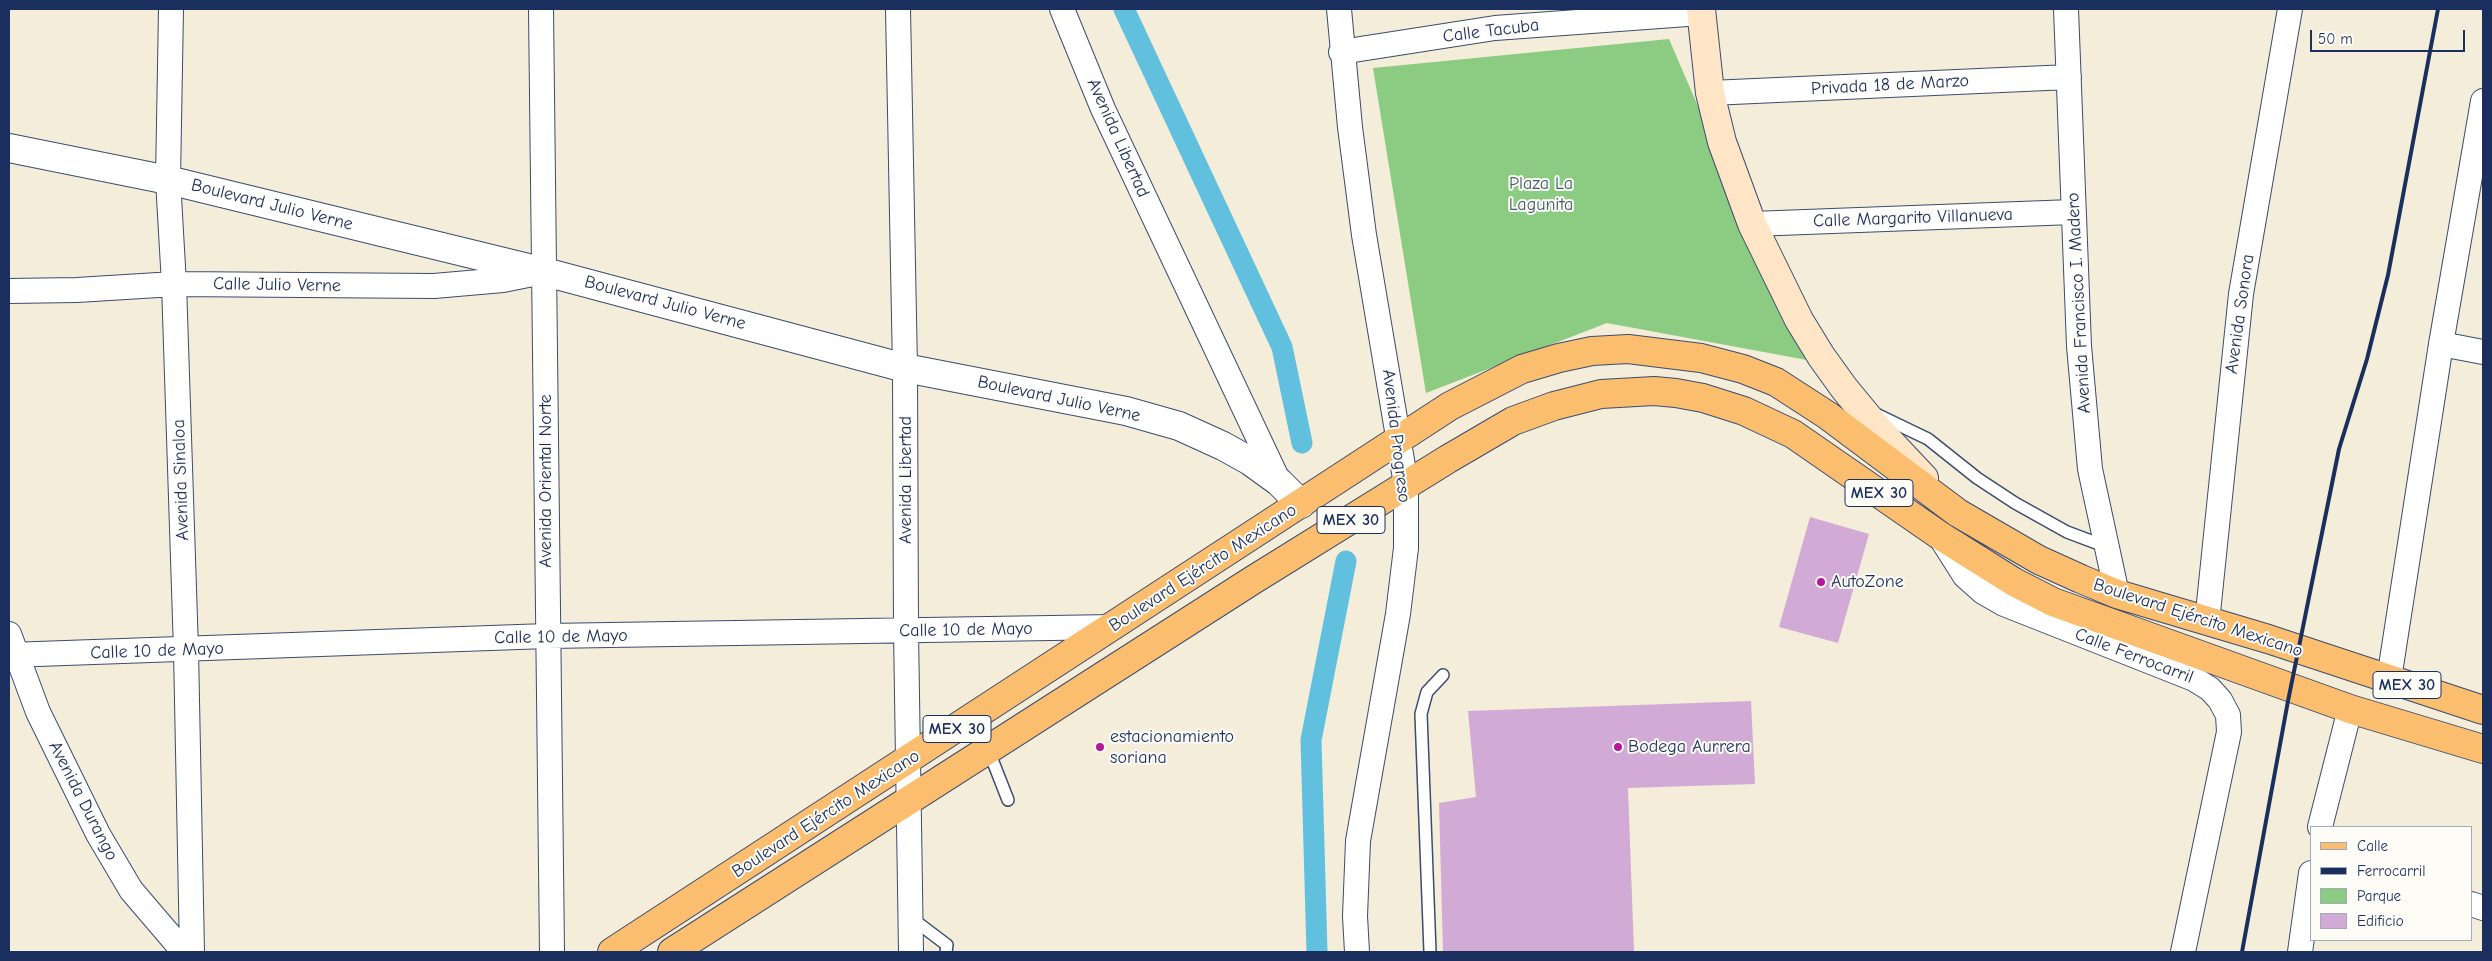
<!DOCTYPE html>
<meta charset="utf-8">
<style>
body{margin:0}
#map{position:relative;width:2492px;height:961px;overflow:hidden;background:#f3edd9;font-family:"Comic Neue",sans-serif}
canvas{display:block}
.frame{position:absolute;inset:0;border:10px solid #1b2f5e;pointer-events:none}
.legend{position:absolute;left:2310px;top:826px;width:162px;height:115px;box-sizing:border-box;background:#fdfcf7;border:1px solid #a3aaba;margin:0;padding:6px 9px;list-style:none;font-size:15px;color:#1b2f5e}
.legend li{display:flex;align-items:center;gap:10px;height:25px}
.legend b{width:25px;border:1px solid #a3aaba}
.scale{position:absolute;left:2310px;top:30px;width:155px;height:22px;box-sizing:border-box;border:2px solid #1b2f5e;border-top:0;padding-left:6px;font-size:15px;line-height:18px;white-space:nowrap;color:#1b2f5e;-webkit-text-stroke:4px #fdfcf7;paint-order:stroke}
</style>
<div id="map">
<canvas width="2492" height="961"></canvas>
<div class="frame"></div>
<ul class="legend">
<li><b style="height:6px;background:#fbbd6e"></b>Calle</li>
<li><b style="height:6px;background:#1b2f5e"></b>Ferrocarril</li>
<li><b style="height:14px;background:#8bcb82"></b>Parque</li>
<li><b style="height:14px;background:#d1abd6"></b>Edificio</li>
</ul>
<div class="scale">50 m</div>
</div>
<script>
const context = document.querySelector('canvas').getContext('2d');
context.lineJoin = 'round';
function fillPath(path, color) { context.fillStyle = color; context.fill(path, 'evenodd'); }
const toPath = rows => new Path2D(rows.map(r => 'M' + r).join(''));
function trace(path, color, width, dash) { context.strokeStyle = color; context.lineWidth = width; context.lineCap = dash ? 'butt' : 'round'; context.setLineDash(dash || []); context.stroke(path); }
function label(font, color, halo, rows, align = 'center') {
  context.font = font + ' "Comic Neue",sans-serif'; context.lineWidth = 4; context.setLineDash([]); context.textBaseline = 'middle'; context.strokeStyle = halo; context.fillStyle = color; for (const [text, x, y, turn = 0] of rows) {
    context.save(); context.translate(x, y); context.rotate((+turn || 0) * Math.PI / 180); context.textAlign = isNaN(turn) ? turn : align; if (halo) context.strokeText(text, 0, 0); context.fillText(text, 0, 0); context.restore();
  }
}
const green = toPath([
 [1669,39,1807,360,1607,323,1426,393,1373,68]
]);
const canal = toPath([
 [1124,9,1282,347,1302,443],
 [1317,952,1311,740,1346,561]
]);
const building = toPath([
 [1810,517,1869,534,1838,643,1779,627],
 [1751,701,1755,784,1628,788,1634,952,1443,952,1439,803,1476,797,1468,711]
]);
const service = toPath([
 [1876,414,1928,439,1977,478,2015,503,2067,532,2107,547],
 [988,749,1008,800],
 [910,917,947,945,946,952],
 [1430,952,1421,714,1427,692,1443,675]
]);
const minor = toPath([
 [171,9,168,180,174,284,186,650,192,952],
 [541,9,552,952],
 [898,9,905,368,906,631,911,952],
 [1062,9,1103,109,1279,482],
 [1339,9,1350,127,1364,235,1406,484,1406,548,1398,614,1358,841,1355,916,1357,952],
 [2066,9,2079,346,2090,469,2117,594],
 [1341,52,1495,28,1701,13],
 [1710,93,2069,77],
 [1752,224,2073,212],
 [9,291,77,290,174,284,434,286,503,280,543,272],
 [2441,344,2483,352],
 [1939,535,1965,576,1983,592,2004,604,2194,679,2210,689,2220,700,2228,715,2229,732,2183,952],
 [2207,622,2241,294,2290,9],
 [9,634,38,712,98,834,131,890,184,952],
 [9,655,547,636,1114,627],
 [2389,679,2441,344,2483,101],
 [2320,827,2350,709],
 [2471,904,2483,908],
 [2300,952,2311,873]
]);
const tertiary = toPath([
 [9,148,168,180,545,272,905,368,1126,411,1179,426,1223,446,1250,461,1279,482,1301,504]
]);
const secondary = toPath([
 [1701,9,1710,93,1722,142,1752,224,1799,320,1821,356,1844,388,1877,428,1924,478]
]);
const primary = toPath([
 [612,952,1450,406,1522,369,1559,358,1592,351,1628,349,1701,358,1743,369,1776,382,1827,415,1958,513,2039,560,2081,579,2117,594,2268,639,2483,710],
 [672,952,1253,580,1448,459,1513,421,1554,406,1601,394,1654,391,1676,393,1703,398,1744,411,1793,434,1939,535,2014,582,2053,602,2350,709,2483,749]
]);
const rail = toPath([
 [2242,952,2288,701,2339,449,2367,359,2388,275,2438,9]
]);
const markers = [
 [1821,582,5,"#b5179e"],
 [1100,747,5,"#b5179e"],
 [1618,747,5,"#b5179e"]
];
const shields = [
 [1879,493,68],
 [1351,520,68],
 [2407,685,68],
 [957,729,68]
];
const shieldNames = [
 ["MEX 30",1879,493],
 ["MEX 30",1351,520],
 ["MEX 30",2407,685],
 ["MEX 30",957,729]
];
const streetNames = [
 ["Calle Tacuba",1491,31,-7],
 ["Privada 18 de Marzo",1890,85,-3],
 ["Avenida Libertad",1118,138,66],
 ["Boulevard Julio Verne",272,205,14],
 ["Calle Margarito Villanueva",1913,218,-2],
 ["Calle Julio Verne",277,285,1],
 ["Boulevard Julio Verne",665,303,15],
 ["Avenida Francisco I. Madero",2079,303,-93],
 ["Avenida Sonora",2240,314,-82],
 ["Boulevard Julio Verne",1059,399,12],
 ["Avenida Progreso",1396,436,83],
 ["Avenida Sinaloa",181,480,-92],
 ["Avenida Libertad",906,480,-90],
 ["Avenida Oriental Norte",546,481,-90],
 ["Boulevard Ejército Mexicano",1203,568,-33],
 ["Boulevard Ejército Mexicano",2198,618,18],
 ["Calle 10 de Mayo",966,630,-1],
 ["Calle 10 de Mayo",561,637,-1],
 ["Calle 10 de Mayo",157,651,-2],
 ["Calle Ferrocarril",2134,656,21],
 ["Avenida Durango",83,801,63],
 ["Boulevard Ejército Mexicano",826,814,-33]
];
const parkNames = [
 ["Plaza La",1541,184],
 ["Lagunita",1541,205]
];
const poiNames = [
 ["AutoZone",1831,582],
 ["estacionamiento",1110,737],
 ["soriana",1110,758],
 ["Bodega Aurrera",1628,747]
];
fillPath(green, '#8bcb82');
trace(canal, '#60c0de', 21);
fillPath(building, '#d1abd6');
trace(service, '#3b4c70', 14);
trace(minor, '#3b4c70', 26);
trace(tertiary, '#3b4c70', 30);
trace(secondary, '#3b4c70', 30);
trace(primary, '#3b4c70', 30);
trace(service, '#fff', 11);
trace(minor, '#fff', 24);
trace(tertiary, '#fff', 28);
trace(secondary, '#fde5c5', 28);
trace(primary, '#fbbd6e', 28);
trace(rail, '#1b2f5e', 4);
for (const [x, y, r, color] of markers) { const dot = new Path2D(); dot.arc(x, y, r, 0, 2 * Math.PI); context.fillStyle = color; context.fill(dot); trace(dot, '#fdfcf7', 2); }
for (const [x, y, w] of shields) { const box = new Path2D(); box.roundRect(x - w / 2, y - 13.5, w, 27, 4); context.fillStyle = '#fdfcf7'; context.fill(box); trace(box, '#1b2f5e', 1); }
label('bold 16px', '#1b2f5e', null, shieldNames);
label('18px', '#1b2f5e', '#fdfcf7', streetNames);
label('18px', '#3d5e69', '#fdfcf7', parkNames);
label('18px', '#1b2f5e', '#fdfcf7', poiNames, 'left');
</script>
